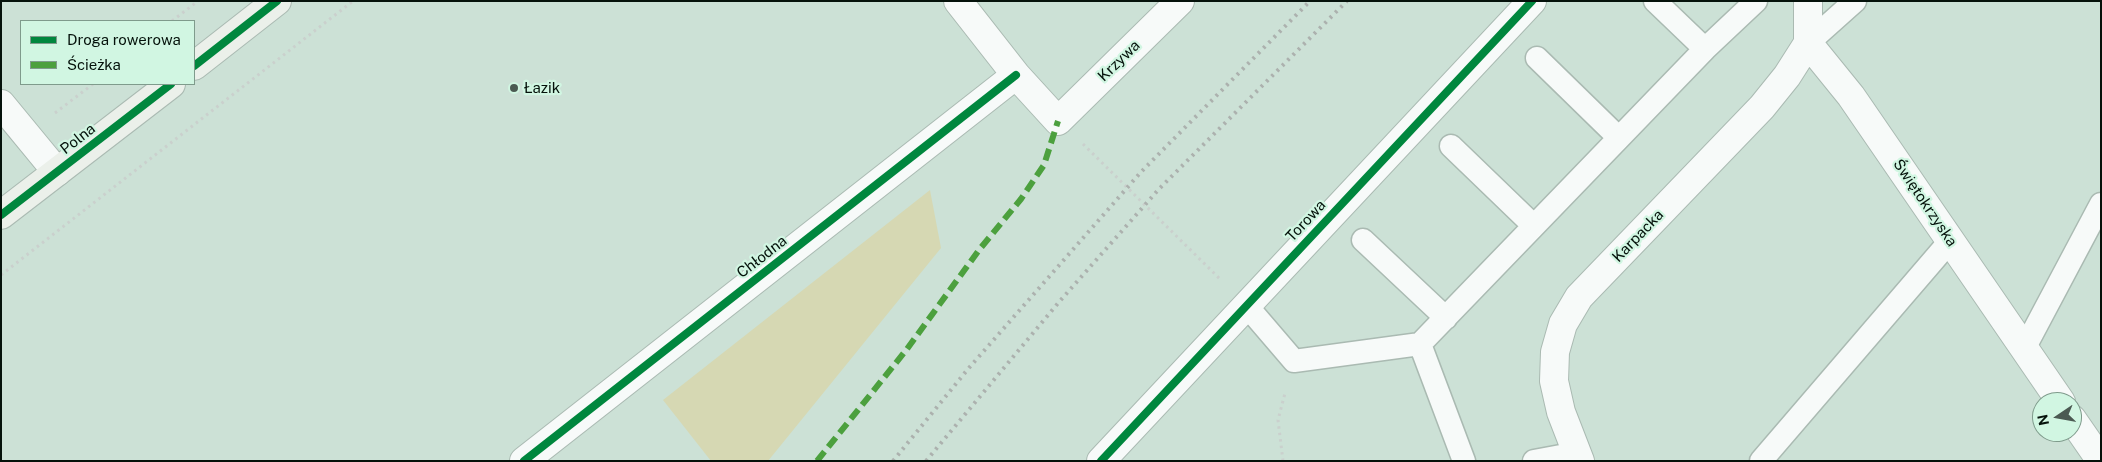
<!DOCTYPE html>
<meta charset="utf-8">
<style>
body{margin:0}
#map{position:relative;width:2102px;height:462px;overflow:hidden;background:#cce1d6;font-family:"Public Sans",sans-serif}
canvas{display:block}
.frame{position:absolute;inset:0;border:2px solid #05120b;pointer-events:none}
.legend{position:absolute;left:20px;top:20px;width:175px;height:65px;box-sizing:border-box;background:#d1f6e2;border:1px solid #7f9b8c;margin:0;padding:6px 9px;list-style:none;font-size:15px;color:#05120b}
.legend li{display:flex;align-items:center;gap:10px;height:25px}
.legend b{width:25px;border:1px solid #7f9b8c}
.north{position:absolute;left:2032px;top:392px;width:50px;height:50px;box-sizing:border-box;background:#d1f6e2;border:1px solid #7f9b8c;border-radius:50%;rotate:258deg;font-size:14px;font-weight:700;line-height:20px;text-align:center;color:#05120b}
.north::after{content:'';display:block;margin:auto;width:18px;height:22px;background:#4b5a52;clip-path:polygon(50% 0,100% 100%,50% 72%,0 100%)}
</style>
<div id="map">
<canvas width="2102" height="462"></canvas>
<div class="frame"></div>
<ul class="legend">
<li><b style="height:6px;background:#00873e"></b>Droga rowerowa</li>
<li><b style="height:6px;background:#4ca03e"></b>Ścieżka</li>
</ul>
<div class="north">N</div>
</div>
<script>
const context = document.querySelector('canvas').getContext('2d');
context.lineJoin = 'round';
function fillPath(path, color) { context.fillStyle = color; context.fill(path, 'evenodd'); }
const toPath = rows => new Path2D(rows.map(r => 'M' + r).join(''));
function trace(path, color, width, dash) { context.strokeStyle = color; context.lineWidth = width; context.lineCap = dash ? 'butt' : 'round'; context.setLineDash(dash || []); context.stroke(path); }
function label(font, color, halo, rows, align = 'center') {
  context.font = font + ' "Public Sans",sans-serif'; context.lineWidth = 4.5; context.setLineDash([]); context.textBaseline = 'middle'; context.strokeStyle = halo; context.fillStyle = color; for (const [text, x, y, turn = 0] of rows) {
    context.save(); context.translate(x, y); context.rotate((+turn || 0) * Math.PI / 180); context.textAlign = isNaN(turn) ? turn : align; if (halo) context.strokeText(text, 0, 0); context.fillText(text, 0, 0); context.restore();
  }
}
const green = toPath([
 [930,190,941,248,768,461,711,461,663,400]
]);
const path = toPath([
 [172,21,198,1],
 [55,113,93,84],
 [1083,144,1221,280],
 [1,275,353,1],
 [1283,461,1278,420,1285,393]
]);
const lane = toPath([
 [1808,43,1855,1],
 [1705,49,1756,1],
 [1537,58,1619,138],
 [1451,146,1534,226],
 [1363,240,1446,318],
 [1246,305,1294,361,1420,344],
 [2024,349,2101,204],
 [1464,461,1420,344,1705,49,1655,1],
 [1534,461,1577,453],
 [1761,461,1950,241]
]);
const street = toPath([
 [958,1,1016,75,1058,121,1180,1],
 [1808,1,1808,43,1851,96,2061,402],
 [1,104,57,172],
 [2072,419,2101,461],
 [524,461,1016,75],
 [1101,461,1532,1],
 [1580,461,1561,412,1554,381,1555,352,1563,324,1579,297,1762,107,1787,76,1808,43]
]);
const secondary = toPath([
 [194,66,277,1],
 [1,215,171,84]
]);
const rail = toPath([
 [893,461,968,369,1141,172,1310,1],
 [926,461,1059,302,1159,189,1347,1]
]);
const quiet = toPath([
 [817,461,907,349,979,250,1021,199,1044,165,1058,121]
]);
const cycleway = toPath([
 [194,66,277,1],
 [1,215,171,84],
 [524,461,1016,75],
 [1101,461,1532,1]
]);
const markers = [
 [514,88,5,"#4b5a52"]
];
const streetNames = [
 ["Krzywa",1119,61,-44],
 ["Polna",78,139,-38],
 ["Świętokrzyska",1925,203,56],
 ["Torowa",1306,221,-47],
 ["Karpacka",1638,236,-46],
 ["Chłodna",762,257,-38]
];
const poiNames = [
 ["Łazik",524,88]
];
fillPath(green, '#d6d8b3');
trace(lane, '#aabab2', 25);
trace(street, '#aabab2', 30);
trace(secondary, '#aabab2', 30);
trace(path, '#cad0cd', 3, [2.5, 4]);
trace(lane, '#f7faf9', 22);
trace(street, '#f7faf9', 28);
trace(secondary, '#ebf0ea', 28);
trace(rail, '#acb1ae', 4, [2.5, 5]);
trace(quiet, '#4ca03e', 6, [12, 6]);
trace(cycleway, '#00873e', 8);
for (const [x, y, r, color] of markers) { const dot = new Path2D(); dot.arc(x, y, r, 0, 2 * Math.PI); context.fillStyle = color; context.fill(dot); trace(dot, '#d1f6e2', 2); }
label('15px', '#05120b', '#d1f6e2', streetNames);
label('15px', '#05120b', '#d1f6e2', poiNames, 'left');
</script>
